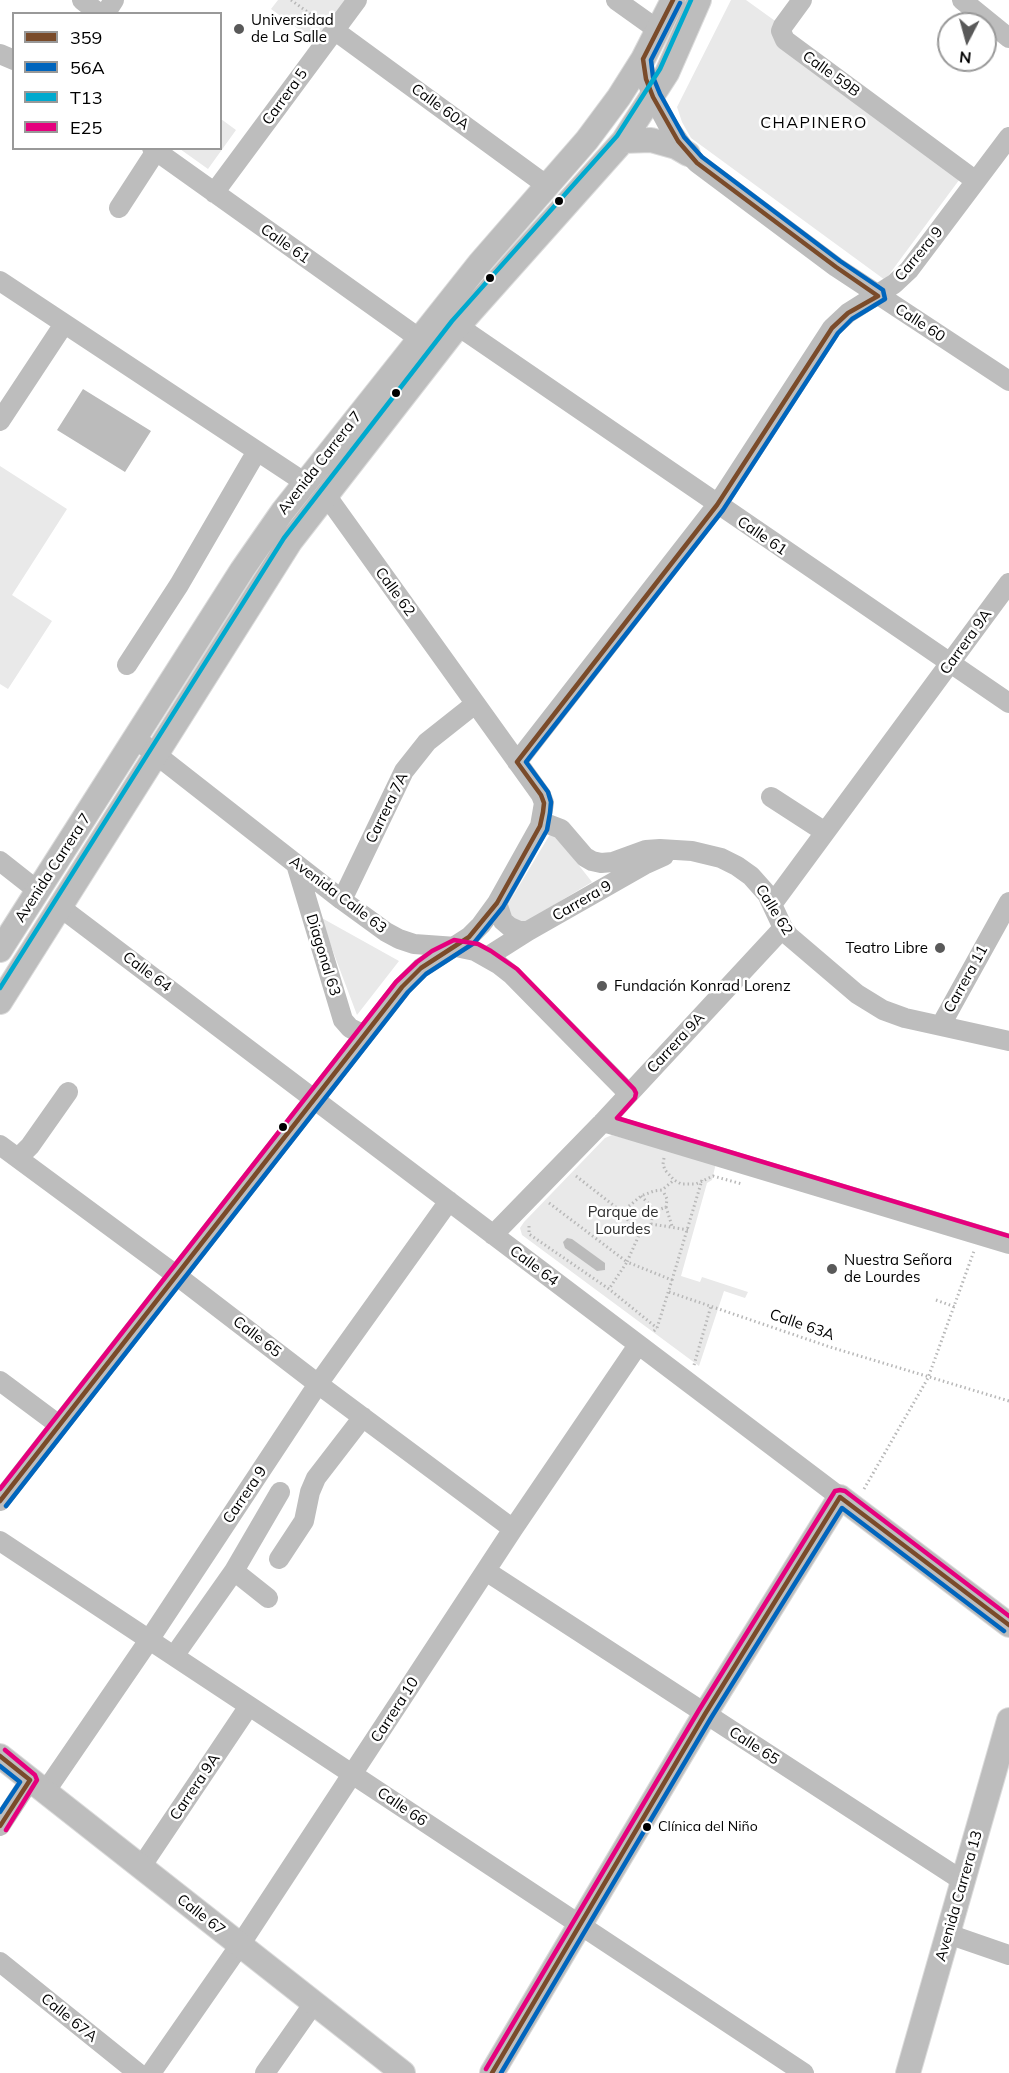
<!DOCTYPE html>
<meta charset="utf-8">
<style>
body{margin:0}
#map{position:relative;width:1009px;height:2073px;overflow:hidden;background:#fff;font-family:Mulish,sans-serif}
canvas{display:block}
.legend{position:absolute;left:12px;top:12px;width:210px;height:138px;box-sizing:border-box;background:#fff;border:2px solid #999;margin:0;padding:8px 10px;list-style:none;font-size:18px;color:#000}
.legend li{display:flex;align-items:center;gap:12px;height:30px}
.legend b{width:30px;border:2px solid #999}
.north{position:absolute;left:937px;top:12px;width:60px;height:60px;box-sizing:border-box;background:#fff;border:2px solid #999;border-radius:50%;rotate:186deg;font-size:16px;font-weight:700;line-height:24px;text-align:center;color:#000}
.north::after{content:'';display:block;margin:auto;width:21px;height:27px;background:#595959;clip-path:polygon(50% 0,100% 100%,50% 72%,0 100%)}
</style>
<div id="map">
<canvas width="1009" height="2073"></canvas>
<ul class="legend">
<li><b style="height:8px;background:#7a4b2a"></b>359</li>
<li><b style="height:8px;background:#0065bd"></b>56A</li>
<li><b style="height:8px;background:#00a9ce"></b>T13</li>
<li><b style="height:8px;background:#e5007d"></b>E25</li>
</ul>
<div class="north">N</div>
</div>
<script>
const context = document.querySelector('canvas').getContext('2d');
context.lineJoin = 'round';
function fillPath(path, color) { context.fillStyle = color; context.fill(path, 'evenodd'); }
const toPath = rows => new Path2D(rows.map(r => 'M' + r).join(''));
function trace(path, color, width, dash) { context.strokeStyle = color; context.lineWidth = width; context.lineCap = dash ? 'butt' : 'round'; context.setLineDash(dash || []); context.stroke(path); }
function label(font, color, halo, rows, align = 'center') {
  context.font = font + ' Mulish,sans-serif'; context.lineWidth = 5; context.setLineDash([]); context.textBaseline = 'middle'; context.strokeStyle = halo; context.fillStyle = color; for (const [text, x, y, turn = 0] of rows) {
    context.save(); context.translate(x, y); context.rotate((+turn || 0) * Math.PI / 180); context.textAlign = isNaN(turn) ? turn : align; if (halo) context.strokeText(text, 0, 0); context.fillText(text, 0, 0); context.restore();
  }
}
const green = toPath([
 [278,0,346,0,316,42,271,9],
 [731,0,746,0,778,23,965,172,885,280,691,138,682,122,677,107],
 [221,119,236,130,208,169,180,149,220,148],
 [0,466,67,509,12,595,52,621,8,689,0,684],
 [552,831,592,882,524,923,512,923,507,906],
 [320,917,399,961,357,1015],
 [612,1135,716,1163,712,1180,707,1183,681,1276,700,1282,702,1277,748,1292,745,1298,724,1291,699,1366,522,1235,520,1228,524,1222,605,1138]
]);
const water = toPath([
 [83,389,151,431,125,472,57,430],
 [567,1238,572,1239,605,1263,605,1270,597,1271,565,1248,563,1242]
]);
const path = toPath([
 [291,0,320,21],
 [664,1158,663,1164,665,1170,674,1180,681,1184,696,1184,713,1176,742,1184],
 [576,1176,622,1212,639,1235],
 [641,1196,650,1205,653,1212,651,1224,639,1235,627,1262,672,1280,657,1328,652,1333],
 [549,1203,627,1262,609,1289],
 [666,1207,672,1226],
 [622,1212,641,1196,654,1191,662,1190,674,1180],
 [653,1212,666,1207,667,1199,663,1191],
 [651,1224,689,1230],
 [529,1226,529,1234,609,1289,657,1328],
 [672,1280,702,1180],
 [669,1292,830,1347,1009,1401],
 [936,1300,955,1307],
 [694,1365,711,1306],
 [864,1489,928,1378,974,1251]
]);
const minor = toPath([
 [82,0,100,14],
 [616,0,658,30],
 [802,0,783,26,781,31,785,40,976,181],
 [962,0,1009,38],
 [105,14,114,0],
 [334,30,546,185],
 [0,54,14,60],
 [643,59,646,79,653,97,669,127,688,154,697,163,836,267,1009,381],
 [152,148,420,339],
 [214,193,357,0],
 [119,208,156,151],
 [0,281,304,482],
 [458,326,1009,703],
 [0,421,64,324],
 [127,665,179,585,257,451],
 [135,738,342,900,386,932,399,939,414,944,456,947,475,951,498,964,512,975,629,1094],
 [517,762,717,505,832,328,848,313,894,284,909,270,1009,137],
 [771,797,825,832],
 [540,826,548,824,561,829,585,857,592,861,601,863,613,862,646,850,660,849,692,851,721,858,737,866,751,876,767,894,783,928,789,936,857,994,883,1010,905,1018,1009,1041],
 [0,861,38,891],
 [296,864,343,1020,350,1028,358,1032,366,1032],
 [342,900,404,771,427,742,475,704],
 [497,903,503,921,510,927,519,931,528,931],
 [773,903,1009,583],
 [60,907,840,1497],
 [487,957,528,931,644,865,664,856],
 [941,1025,1009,902],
 [603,1122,1009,1244],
 [0,1145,176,1275,318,1384,513,1529],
 [18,1158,30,1146,68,1092],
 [493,1235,603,1122,783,928],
 [0,1381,59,1425],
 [0,1501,402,987,421,968,469,937,481,925,497,903,540,826,544,803,541,795,326,495],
 [0,1541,804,2073],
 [279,1559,304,1521,310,1492,316,1478,363,1417],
 [234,1571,280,1492],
 [486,1571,963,1881],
 [174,1656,234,1571,268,1598],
 [45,1792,145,1646,318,1384,449,1201],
 [0,1826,30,1780],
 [141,1867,249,1706],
 [948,1934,1009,1955],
 [0,1962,138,2073],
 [151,2073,240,1945,513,1529,638,1345],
 [265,2073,314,2003]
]);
const major = toPath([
 [623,141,651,140,676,147,688,154],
 [0,950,242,570,283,511,479,264,587,140,619,97,643,59,673,0],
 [0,1002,290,542,458,326,623,141,667,73,699,0],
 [0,1756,403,2073],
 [492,2073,705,1714,840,1497,1009,1625],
 [908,2073,1009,1720]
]);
const bus1 = toPath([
 [0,1501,402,987,421,968,469,937,497,903,540,826,543,812,544,803,541,795,517,762,717,505,832,328,848,313,878,296,836,267,697,163,678,141,653,97,646,79,643,59,673,0],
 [0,1756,30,1780,0,1826],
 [492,2073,705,1714,840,1497,1009,1625]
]);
const bus2 = toPath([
 [6,1506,408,992,426,974,474,943,503,907,547,830,550,813,551,802,548,792,526,762,723,510,838,333,852,319,885,299,883,290,840,261,702,157,684,137,660,94,653,77,651,60,680,3],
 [0,1766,20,1782,0,1812],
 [501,2073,711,1718,842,1508,1004,1631]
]);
const bus3 = toPath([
 [0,988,284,538,452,321,617,136,660,69,691,0]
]);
const bus4 = toPath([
 [0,1489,396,982,417,962,432,951,454,940,478,944,491,951,517,969,634,1089,636,1093,635,1098,617,1118,1009,1236],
 [5,1750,35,1775,37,1780,6,1830],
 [486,2069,699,1710,835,1491,840,1490,845,1491,1009,1616]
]);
const markers = [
 [239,29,6,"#595959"],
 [559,201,5,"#000"],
 [490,278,5,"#000"],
 [396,393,5,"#000"],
 [940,948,6,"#595959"],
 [602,986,6,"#595959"],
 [283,1127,5,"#000"],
 [832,1269,6,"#595959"],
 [647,1827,5,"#000"]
];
const busNames = [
 ["Clínica del Niño",658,1827]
];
const poiNames = [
 ["Universidad",251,20],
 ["de La Salle",251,37],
 ["Teatro Libre",928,948,"right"],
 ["Fundación Konrad Lorenz",614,986],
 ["Nuestra Señora",844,1260],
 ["de Lourdes",844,1277]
];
const streetNames = [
 ["Calle 59B",831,74,36],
 ["Carrera 5",285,97,-54],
 ["Calle 60A",440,107,36],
 ["Calle 61",285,244,35],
 ["Carrera 9",919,254,-50],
 ["Calle 60",920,323,33],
 ["Avenida Carrera 7",320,463,-52],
 ["Calle 61",762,536,34],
 ["Calle 62",395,592,54],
 ["Carrera 9A",966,642,-54],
 ["Carrera 7A",387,808,-64],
 ["Avenida Carrera 7",53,868,-57],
 ["Avenida Calle 63",338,895,37],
 ["Carrera 9",582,901,-30],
 ["Calle 62",774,910,58],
 ["Diagonal 63",323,955,73],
 ["Calle 64",147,972,37],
 ["Carrera 11",966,979,-61],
 ["Carrera 9A",676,1043,-47],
 ["Calle 64",534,1266,37],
 ["Calle 63A",802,1325,19],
 ["Calle 65",257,1337,38],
 ["Carrera 9",245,1495,-56],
 ["Carrera 10",395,1710,-57],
 ["Calle 65",754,1746,33],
 ["Carrera 9A",195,1787,-56],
 ["Calle 66",402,1807,34],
 ["Avenida Carrera 13",959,1896,-74],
 ["Calle 67",201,1915,38],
 ["Calle 67A",69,2018,39]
];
const parkNames = [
 ["Parque de",623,1212],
 ["Lourdes",623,1229]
];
const neighbourhoodNames = [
 ["CHAPINERO",814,123]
];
fillPath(green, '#e9e9e9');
fillPath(water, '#bbb');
trace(major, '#dbdbdb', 26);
trace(path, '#b8b8b8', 3, [1.5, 3]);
trace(minor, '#bdbdbd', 20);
trace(major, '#bdbdbd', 24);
trace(bus1, '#7a4b2a', 4.5);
trace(bus2, '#0065bd', 4.5);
trace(bus3, '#00a9ce', 4.5);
trace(bus4, '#e5007d', 4.5);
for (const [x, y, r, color] of markers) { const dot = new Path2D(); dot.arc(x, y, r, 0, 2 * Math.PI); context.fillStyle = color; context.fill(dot); trace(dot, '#fff', 2); }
label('14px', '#000', '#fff', busNames, 'left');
label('15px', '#000', '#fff', poiNames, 'left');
label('15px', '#000', '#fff', streetNames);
label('15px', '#2e2e2e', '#fff', parkNames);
context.letterSpacing = '1.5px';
label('16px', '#000', '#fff', neighbourhoodNames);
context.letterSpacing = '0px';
</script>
